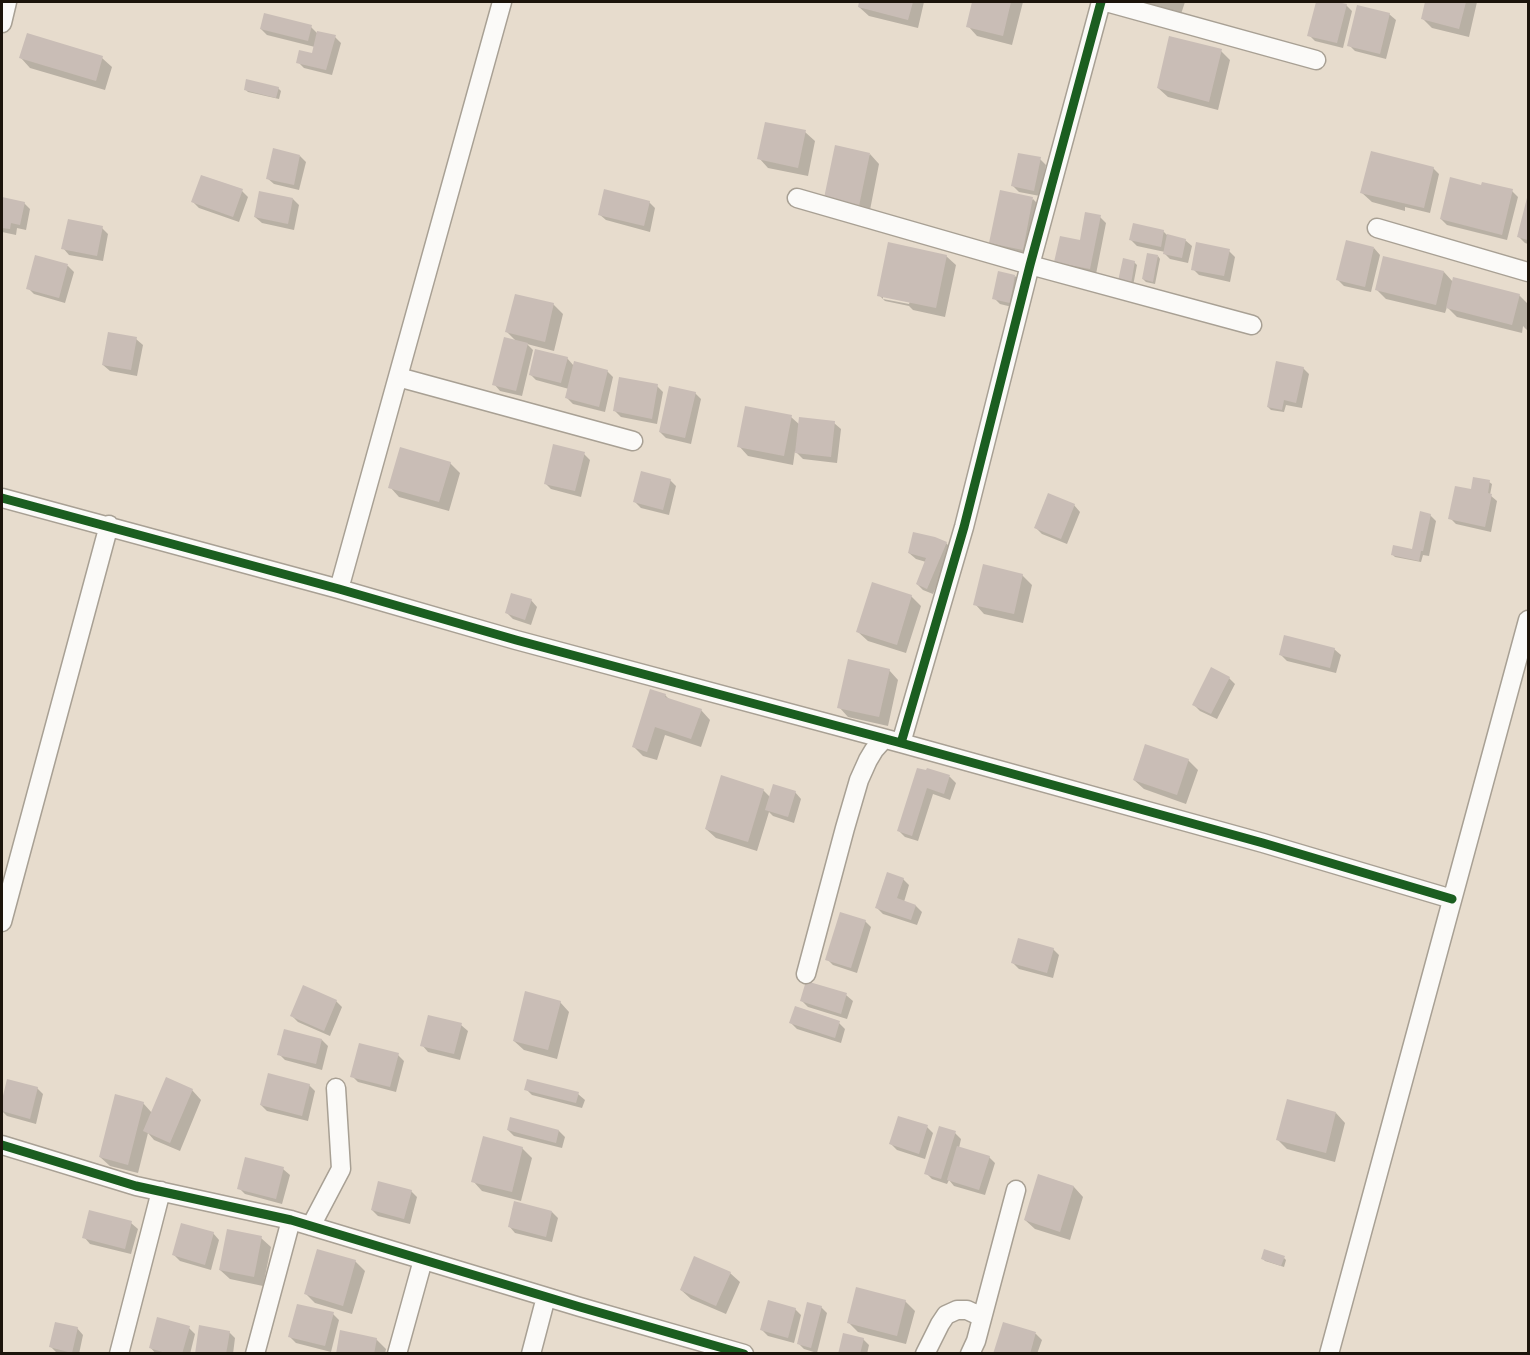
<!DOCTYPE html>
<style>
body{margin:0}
#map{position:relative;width:1530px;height:1355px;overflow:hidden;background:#e7dccd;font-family:"Source Sans 3",sans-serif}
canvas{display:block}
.frame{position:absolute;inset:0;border:3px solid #1c140b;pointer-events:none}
</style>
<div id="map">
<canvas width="1530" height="1355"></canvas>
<div class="frame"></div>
</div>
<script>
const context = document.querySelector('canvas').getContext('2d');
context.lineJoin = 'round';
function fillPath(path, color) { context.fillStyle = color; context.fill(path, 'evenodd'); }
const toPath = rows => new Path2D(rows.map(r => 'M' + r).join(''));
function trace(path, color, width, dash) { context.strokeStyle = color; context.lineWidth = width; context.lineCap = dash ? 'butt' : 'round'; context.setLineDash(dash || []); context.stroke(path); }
const shadow = toPath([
 [860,2,924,2,918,28,869,16,859,7],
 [974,2,1023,2,1012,45,977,36,968,26],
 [1138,2,1185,2,1181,14,1141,4],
 [1317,2,1330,2,1346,5,1352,11,1343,48,1315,41,1309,35],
 [1426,2,1477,2,1469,37,1432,28,1422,18],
 [1389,14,1396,20,1386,59,1355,51,1349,45],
 [311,27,318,34,335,37,341,43,332,75,304,68,298,62,314,55,315,47,267,35,261,29],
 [1221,51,1230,60,1218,110,1168,97,1158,88],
 [21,58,102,58,112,67,105,90,30,68],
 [278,88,281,91,279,99,248,92,245,89],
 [805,132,815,141,808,176,768,168,759,158],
 [870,154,879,164,869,215,835,207],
 [300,156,306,162,299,190,274,184,267,178],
 [1040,159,1046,165,1040,196,1019,192,1013,186],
 [1433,168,1439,174,1430,213,1405,207,1405,211,1372,202,1362,193],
 [1482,186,1512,191,1518,197,1507,240,1447,225,1441,219],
 [242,191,248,197,239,222,199,208,193,202],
 [2,198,24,203,30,209,26,230,17,228,16,235,2,232],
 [293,199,299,205,294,230,262,223,255,217],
 [1033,199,1042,208,1032,258,1000,252,991,242],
 [1528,199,1528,244,1525,243,1519,237],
 [649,202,655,208,650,232,606,220,599,214],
 [1100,217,1106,223,1096,274,1062,267,1056,261,1081,241],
 [102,228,108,234,103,261,69,255,63,248],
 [1163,231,1168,236,1185,240,1192,246,1188,263,1170,259,1164,253,1165,252,1137,246,1131,240],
 [1374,248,1380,255,1371,292,1344,286,1338,280],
 [1229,251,1235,257,1230,282,1199,275,1193,269],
 [946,256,956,265,945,317,913,310,909,306,885,301,879,295],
 [883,295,910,301,909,304,883,299],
 [1158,256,1160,259,1155,284,1146,282,1143,279],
 [36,257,68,266,74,272,65,303,34,294,28,288],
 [1134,262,1137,265,1133,286,1119,281],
 [1444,272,1453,282,1519,295,1528,304,1528,331,1523,326,1522,333,1457,317,1447,307,1445,313,1386,299,1376,289],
 [1015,276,1021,282,1016,308,1000,304,994,298],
 [553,304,563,314,554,351,527,344,533,350,522,396,500,391,494,384,516,341,507,332],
 [136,339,143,345,137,376,110,371,103,365],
 [567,358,574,366,607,371,613,377,605,412,573,404,567,398,569,389,536,380,530,374],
 [1303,368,1309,374,1302,408,1286,405,1284,412,1271,410,1268,407],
 [657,386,663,392,657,424,621,417,615,411],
 [695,393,701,399,691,444,666,438,660,432],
 [791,417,800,425,834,423,841,429,837,463,803,459,795,451,793,465,748,456,739,446],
 [584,454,590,460,581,497,551,489,545,483],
 [450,463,460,473,449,511,399,497,390,487],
 [670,480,676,486,669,515,641,508,635,502],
 [1489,482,1492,484,1490,495,1497,501,1491,532,1456,524,1450,518,1472,491],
 [1074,505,1080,512,1067,544,1042,534,1036,528],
 [1430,515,1436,521,1429,556,1423,555,1421,562,1395,557,1392,554,1413,550],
 [946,543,952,549,933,594,923,590,917,584,926,562,916,559,909,553],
 [1022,575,1032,585,1023,623,984,614,975,604],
 [911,596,921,606,906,653,868,641,858,632],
 [531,600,537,607,531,625,513,619,507,613],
 [1334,649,1341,655,1336,673,1287,661,1281,655],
 [889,670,898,680,888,726,848,717,839,707],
 [1229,678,1235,684,1217,719,1200,711,1194,705],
 [665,695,670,700,701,710,710,720,701,747,665,735,657,760,643,756,634,747],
 [1188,760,1198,770,1186,804,1144,789,1134,780],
 [928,770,950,777,956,783,950,800,933,794,918,841,905,837,899,831],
 [763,790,771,798,795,792,801,799,794,823,773,816,769,812,757,851,716,838,706,829],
 [903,879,909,885,904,902,916,906,922,912,917,925,883,914,877,908],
 [865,921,871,927,857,973,833,965,827,959],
 [1053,949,1059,955,1053,978,1019,969,1013,963],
 [846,995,853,1001,847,1019,808,1007,802,1001],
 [336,1001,342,1007,330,1036,298,1022,292,1016],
 [560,1002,569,1012,557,1059,524,1050,514,1041],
 [791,1023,839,1023,845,1029,841,1043,797,1029],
 [461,1025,468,1031,460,1060,428,1052,422,1045],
 [322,1040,328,1046,322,1070,285,1060,279,1054],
 [398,1055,404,1061,396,1092,358,1082,352,1076],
 [8,1081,37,1088,43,1094,36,1124,7,1116,2,1111],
 [309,1085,315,1091,308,1121,267,1111,261,1105],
 [526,1089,578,1094,585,1100,582,1108,532,1095],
 [192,1090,201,1100,180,1151,154,1140,148,1133,138,1173,110,1166,100,1157,143,1103,152,1113],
 [1336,1113,1345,1123,1335,1162,1287,1149,1277,1139],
 [511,1119,559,1131,565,1137,562,1148,514,1136,508,1130],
 [927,1127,933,1133,925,1159,897,1150,891,1144],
 [955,1133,961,1139,959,1148,989,1157,995,1163,985,1195,954,1186,949,1180,947,1184,932,1179,926,1173],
 [522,1148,532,1158,521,1201,482,1191,473,1181],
 [283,1169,290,1175,282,1204,245,1194,239,1188],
 [1039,1176,1074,1187,1083,1197,1070,1240,1035,1229,1025,1220],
 [411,1191,417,1197,410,1224,378,1216,372,1210],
 [552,1212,558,1218,552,1242,515,1233,509,1226],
 [131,1223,138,1229,131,1254,90,1244,84,1237],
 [213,1233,219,1240,211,1270,180,1261,174,1255],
 [261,1238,271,1247,263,1286,230,1279,220,1270],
 [1284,1258,1286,1260,1284,1267,1265,1261,1263,1259],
 [355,1261,365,1271,352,1314,315,1303,306,1294],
 [730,1273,740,1282,726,1314,691,1299,681,1290],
 [905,1301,915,1311,906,1344,858,1332,848,1322],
 [821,1307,827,1313,817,1353,804,1349,798,1343],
 [795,1309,801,1315,794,1343,768,1336,762,1330],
 [333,1314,339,1320,331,1352,296,1343,290,1337],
 [1004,1324,1036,1334,1042,1340,1037,1354,995,1354],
 [77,1328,83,1335,79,1354,57,1353,51,1347],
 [189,1328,195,1334,190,1354,156,1354,150,1347],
 [229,1332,235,1338,233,1354,197,1354],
 [376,1339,386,1349,385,1354,337,1354],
 [863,1339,869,1345,867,1354,840,1354]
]);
const building = toPath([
 [859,2,913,2,908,20,858,7],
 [972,2,1011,2,1003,36,966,27],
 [1316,2,1337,2,1347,4,1337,43,1307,36],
 [1425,2,1466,2,1459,29,1421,19],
 [1357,5,1390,13,1380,54,1347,46],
 [264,13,312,25,308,41,260,29],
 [317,31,336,35,326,70,296,63,299,50,312,53],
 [27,33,103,56,96,81,19,58],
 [1169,36,1222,49,1209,102,1157,88],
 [246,79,279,87,276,98,244,90],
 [765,122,806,130,798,168,757,159],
 [835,145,870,153,859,206,824,198],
 [273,148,300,155,294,185,266,179],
 [1371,151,1434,167,1424,208,1360,193],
 [1018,153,1041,157,1034,191,1011,186],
 [201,175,243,189,233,217,191,202],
 [1450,177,1481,185,1482,182,1513,189,1502,235,1440,219],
 [604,189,650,201,644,226,598,215],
 [1000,190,1033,197,1023,250,989,243],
 [259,191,293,198,288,224,254,217],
 [1528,194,1528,240,1517,237],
 [2,197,25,202,20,225,11,223,10,229,2,228],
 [1085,212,1101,215,1090,269,1054,262,1060,236,1080,240],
 [68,219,103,226,97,256,61,249],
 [1133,223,1164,230,1161,247,1129,240],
 [1167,234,1186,239,1182,258,1163,254],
 [1346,240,1374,247,1365,287,1336,280],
 [888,242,947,255,936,308,877,296],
 [1196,242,1230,249,1224,276,1191,270],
 [1147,253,1158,255,1153,282,1142,279],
 [35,255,68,264,59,298,26,289],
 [1383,256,1444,271,1436,305,1375,290],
 [1123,258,1135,261,1131,284,1118,281],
 [998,271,1015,275,1010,303,992,299],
 [1453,277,1520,294,1512,325,1446,308],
 [515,294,554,303,545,342,505,332],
 [108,332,137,337,131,370,102,365],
 [504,337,528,343,516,391,492,385],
 [535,349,568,357,561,383,529,375],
 [574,361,608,370,599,407,565,398],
 [1276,361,1304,367,1296,403,1284,400,1282,410,1267,407],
 [619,377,658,384,652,419,613,411],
 [669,386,696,392,685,438,659,432],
 [745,406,792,415,784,456,737,447],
 [799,417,835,421,831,457,795,453],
 [553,444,585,452,575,491,544,484],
 [400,447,451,462,439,502,388,488],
 [641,471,671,479,663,510,633,502],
 [1473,477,1490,480,1488,493,1492,494,1485,527,1448,519,1455,486,1471,489],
 [1048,493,1075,504,1061,539,1034,528],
 [1420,511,1431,514,1423,551,1421,551,1419,561,1391,555,1393,545,1412,549],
 [913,532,935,537,947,542,927,589,916,584,926,558,908,553],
 [983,564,1023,574,1014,614,973,605],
 [872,582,912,595,897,645,856,632],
 [511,593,532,599,525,620,505,613],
 [1284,635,1335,648,1330,668,1279,655],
 [848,659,890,669,879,717,837,708],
 [1211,667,1230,677,1211,714,1192,705],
 [650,689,666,694,665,697,702,709,691,739,655,727,647,752,632,747],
 [1145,744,1189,759,1177,795,1133,780],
 [917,768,926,770,927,768,950,775,944,794,927,788,912,836,897,831],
 [721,775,764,789,748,842,705,829],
 [773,784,796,791,788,817,765,810],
 [887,872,904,878,897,898,916,905,911,920,875,908],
 [840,912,866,920,851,968,825,960],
 [1018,938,1054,948,1047,973,1011,963],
 [806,981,847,993,841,1014,800,1001],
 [303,985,337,1000,324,1031,290,1016],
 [525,991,561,1001,548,1050,513,1041],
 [795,1006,840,1021,835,1038,789,1023],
 [428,1015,462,1023,454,1054,420,1046],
 [284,1029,322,1039,316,1064,277,1055],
 [359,1043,399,1053,390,1087,350,1077],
 [268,1073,310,1084,302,1116,260,1105],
 [166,1077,193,1089,170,1143,143,1131],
 [7,1079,38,1087,30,1119,2,1111,2,1100],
 [527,1079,579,1092,576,1103,524,1090],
 [115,1094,144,1102,128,1165,99,1157],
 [1287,1099,1336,1112,1326,1153,1276,1140],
 [898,1116,928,1125,919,1154,889,1144],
 [510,1117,559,1130,556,1143,507,1130],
 [939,1126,956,1131,941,1179,924,1174],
 [483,1136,523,1147,512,1192,471,1182],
 [957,1146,990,1156,979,1190,947,1180],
 [245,1157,284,1167,276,1199,237,1189],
 [1038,1174,1074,1186,1060,1232,1024,1220],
 [378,1181,412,1190,404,1219,371,1210],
 [514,1201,552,1211,546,1237,508,1227],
 [89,1210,132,1221,125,1249,82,1238],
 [181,1223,214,1232,205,1265,172,1255],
 [227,1229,262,1236,254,1277,219,1270],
 [317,1249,356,1260,343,1306,304,1294],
 [1264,1249,1285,1256,1281,1266,1261,1259],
 [694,1256,731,1272,716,1306,680,1290],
 [856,1287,906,1300,897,1336,847,1323],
 [768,1300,796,1308,788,1338,760,1330],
 [807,1302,822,1306,811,1348,797,1344],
 [297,1304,334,1312,325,1346,288,1337],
 [157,1317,190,1326,182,1354,169,1354,149,1348],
 [55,1322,78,1327,72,1353,49,1347],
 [1003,1322,1036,1332,1030,1354,993,1354],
 [199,1325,230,1331,226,1354,195,1354],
 [340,1330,377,1338,374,1354,336,1354],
 [843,1333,864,1338,860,1354,838,1354]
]);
const minor = toPath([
 [1106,2,1316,60],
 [2,23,7,2],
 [797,198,1030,265,1252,325],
 [1377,228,1528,272],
 [398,377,633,441],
 [2,498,339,589,516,640,901,743,1263,843,1452,899],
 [339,589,502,2],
 [901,743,964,527,1030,265,1101,2],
 [2,922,109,525],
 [806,974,845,828,859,780,868,760,874,750,884,739],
 [2,1145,136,1186,291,1220,580,1307,744,1354],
 [311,1226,341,1169,336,1088],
 [119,1354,161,1191],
 [255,1354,291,1220],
 [397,1354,423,1260],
 [531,1354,546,1297],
 [925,1354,940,1324,946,1315,957,1310,967,1310,982,1317],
 [970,1354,976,1341,1016,1190],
 [1329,1354,1528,620]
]);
const cycleway = toPath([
 [2,498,339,589,516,640,901,743,1263,843,1452,899],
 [901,743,964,527,1030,265,1101,2],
 [2,1145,136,1186,291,1220,580,1307,744,1354]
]);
fillPath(shadow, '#0003');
fillPath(building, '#c9bdb6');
trace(minor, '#a8a094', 21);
trace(minor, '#fbfaf8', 18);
trace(cycleway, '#1b5e20', 9);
</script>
